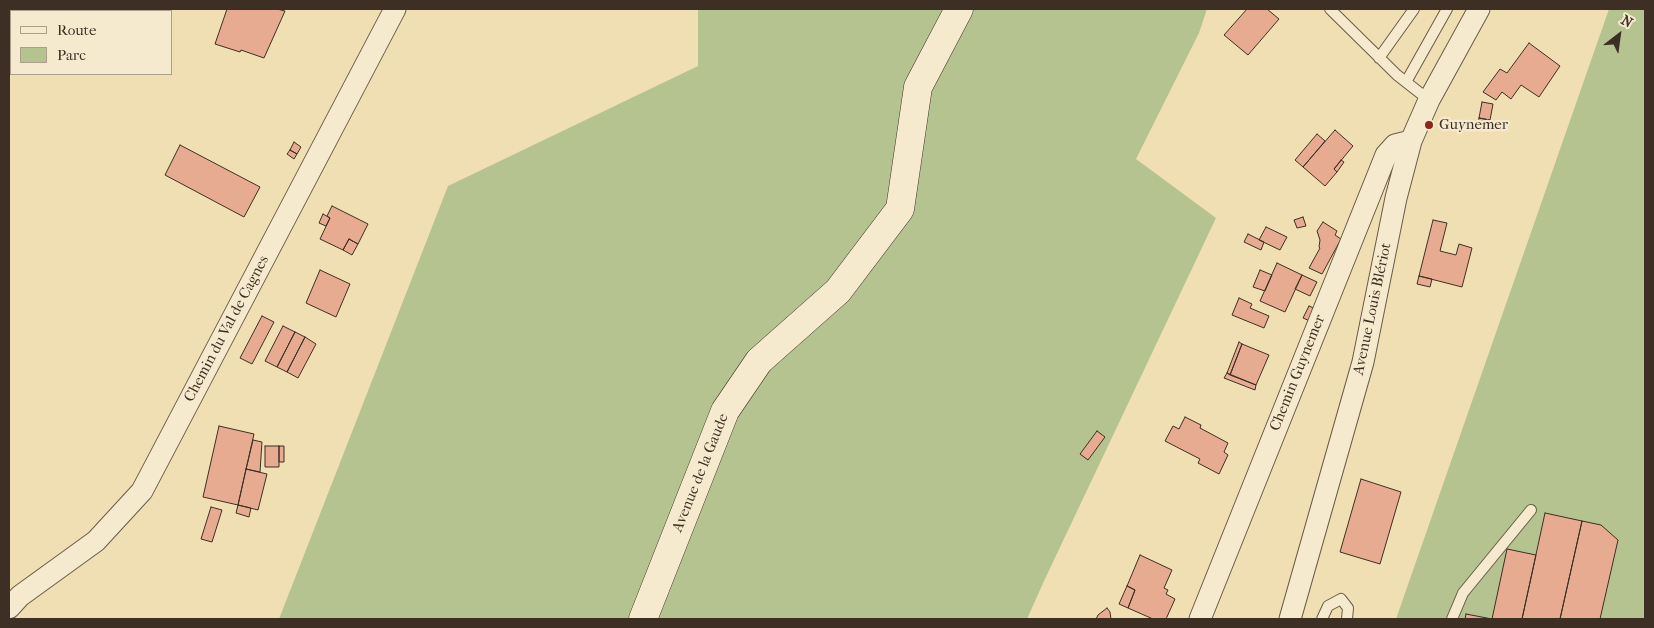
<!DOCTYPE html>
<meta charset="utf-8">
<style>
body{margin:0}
#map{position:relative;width:1654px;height:628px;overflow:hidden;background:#f0dfb3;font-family:"IM FELL French Canon",serif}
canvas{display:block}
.frame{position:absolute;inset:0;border:10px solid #3e2f24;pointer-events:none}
.legend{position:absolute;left:10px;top:10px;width:162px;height:65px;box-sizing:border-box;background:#f5eace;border:1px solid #ac9f8a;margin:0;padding:6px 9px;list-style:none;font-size:15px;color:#3e2f24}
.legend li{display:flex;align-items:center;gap:10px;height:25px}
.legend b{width:25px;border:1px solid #ac9f8a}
.north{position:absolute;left:1594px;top:10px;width:50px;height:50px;-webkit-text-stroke:4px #f5eace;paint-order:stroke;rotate:30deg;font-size:14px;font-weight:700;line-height:20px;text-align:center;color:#3e2f24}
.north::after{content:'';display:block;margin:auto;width:18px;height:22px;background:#3e2f24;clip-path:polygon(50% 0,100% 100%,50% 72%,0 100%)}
</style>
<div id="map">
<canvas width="1654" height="628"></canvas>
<div class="frame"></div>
<ul class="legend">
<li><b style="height:6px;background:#f5eace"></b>Route</li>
<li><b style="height:14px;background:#b4c390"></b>Parc</li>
</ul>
<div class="north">N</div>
</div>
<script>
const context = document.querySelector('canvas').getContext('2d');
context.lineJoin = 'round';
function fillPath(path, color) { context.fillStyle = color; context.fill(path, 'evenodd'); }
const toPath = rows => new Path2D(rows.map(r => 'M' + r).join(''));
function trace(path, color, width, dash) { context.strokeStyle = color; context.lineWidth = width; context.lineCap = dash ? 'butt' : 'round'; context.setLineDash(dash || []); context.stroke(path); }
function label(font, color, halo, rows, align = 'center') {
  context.font = font + ' "IM FELL French Canon",serif'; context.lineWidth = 4.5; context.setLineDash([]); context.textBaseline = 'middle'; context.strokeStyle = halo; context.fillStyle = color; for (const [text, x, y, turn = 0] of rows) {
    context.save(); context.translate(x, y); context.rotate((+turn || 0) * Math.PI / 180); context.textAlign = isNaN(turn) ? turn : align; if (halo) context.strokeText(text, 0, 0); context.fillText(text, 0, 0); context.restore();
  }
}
const green = toPath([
 [698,9,1207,9,1199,33,1136,159,1216,218,1044,581,1027,619,279,619,448,186,698,66],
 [1609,9,1645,9,1645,619,1396,619]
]);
const building = toPath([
 [227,9,277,9,285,11,264,58,241,50,240,52,215,44,227,9],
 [1247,9,1267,9,1279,19,1248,55,1224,35,1247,9],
 [1529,43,1560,66,1539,97,1521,85,1511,99,1502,92,1496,100,1483,92,1500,69,1507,73,1529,43],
 [1482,102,1493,104,1490,120,1479,118,1482,102],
 [1479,118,1490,120,1489,125,1478,124,1479,118],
 [1335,130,1353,146,1334,169,1337,172,1325,186,1303,167,1335,130],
 [1317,134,1325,141,1303,167,1295,160,1317,134],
 [294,142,301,147,297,154,290,150,294,142],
 [180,145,260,187,244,217,165,175,180,145],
 [290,150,297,154,294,159,287,154,290,150],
 [1341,160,1344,162,1337,172,1334,169,1341,160],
 [332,206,368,224,358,244,349,239,343,250,320,239,330,218,327,216,332,206],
 [323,214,330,218,326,226,319,223,323,214],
 [1303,217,1306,226,1297,228,1294,220,1303,217],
 [1433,220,1447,223,1440,251,1456,255,1459,244,1472,248,1462,287,1419,276,1433,220],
 [1323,222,1337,231,1335,235,1341,239,1322,274,1309,268,1320,248,1319,247,1320,240,1317,231,1323,222],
 [1266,227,1287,237,1280,250,1259,240,1266,227],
 [1248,234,1264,242,1261,250,1244,242,1248,234],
 [349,239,358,244,352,255,343,250,349,239],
 [1277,263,1302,275,1285,312,1260,301,1277,263],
 [320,270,350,284,336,317,306,303,320,270],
 [1260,270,1272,275,1265,291,1253,287,1260,270],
 [1302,275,1317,282,1310,296,1295,289,1302,275],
 [1419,276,1432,279,1430,287,1417,284,1419,276],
 [1239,298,1252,304,1250,308,1269,316,1264,328,1232,315,1239,298],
 [1309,306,1316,309,1310,321,1303,318,1309,306],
 [262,316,274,322,252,364,240,358,262,316],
 [283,326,295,332,277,367,265,361,283,326],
 [295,332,305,337,287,372,277,367,295,332],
 [305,337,316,344,298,378,287,372,305,337],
 [1239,342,1242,344,1230,375,1227,373,1239,342],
 [1242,344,1269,355,1256,385,1230,375,1242,344],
 [1227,373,1256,385,1255,390,1224,378,1227,373],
 [1185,417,1201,425,1200,428,1228,443,1224,452,1228,455,1219,474,1198,463,1200,459,1165,441,1173,426,1179,429,1185,417],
 [219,426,254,434,238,505,203,497,219,426],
 [1097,431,1105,437,1088,460,1080,454,1097,431],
 [253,440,262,442,260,472,246,469,253,440],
 [265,446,279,446,279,467,265,467,265,446],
 [279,446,284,446,284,462,279,462,279,446],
 [246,469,267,474,258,510,238,505,246,469],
 [1361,479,1401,492,1380,564,1340,552,1361,479],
 [238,505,251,508,249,517,236,513,238,505],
 [211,507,222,510,212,542,201,539,211,507],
 [1545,513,1582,521,1560,619,1522,619,1545,513],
 [1582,521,1601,525,1618,540,1600,619,1560,619,1582,521],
 [1507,549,1536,555,1522,619,1492,619,1507,549],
 [1140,555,1172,570,1164,588,1168,590,1166,594,1175,599,1166,619,1153,619,1128,608,1135,590,1127,586,1140,555],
 [1127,586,1135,590,1128,608,1119,604,1127,586],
 [1107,608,1110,612,1111,619,1096,619,1098,615,1107,608],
 [1466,614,1492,619,1465,619,1466,614]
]);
const lane = toPath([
 [1330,9,1397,75,1429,100],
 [1379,58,1414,9],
 [1406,82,1447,9],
 [1322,619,1328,606,1341,599,1348,608,1347,619],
 [1452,619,1463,593,1531,510]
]);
const street = toPath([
 [9,608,20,596,96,541,142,491,395,9],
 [1200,619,1386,155,1395,145,1411,141],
 [1290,619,1363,362,1396,198,1411,141,1429,100,1479,9]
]);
const secondary = toPath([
 [643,619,725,411,759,361,838,291,900,209,918,87,959,9]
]);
const markers = [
 [1429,125,5,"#8f2418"]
];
const poiNames = [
 ["Guynemer",1439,125]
];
const streetNames = [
 ["Avenue Louis Blériot",1373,309,-78],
 ["Chemin du Val de Cagnes",227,329,-62],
 ["Chemin Guynemer",1298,373,-68],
 ["Avenue de la Gaude",701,473,-68]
];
fillPath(green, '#b4c390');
fillPath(building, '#e7ab91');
trace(building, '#3e2f24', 1);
trace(lane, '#6a5b48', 12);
trace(street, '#6a5b48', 23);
trace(secondary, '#3e2f24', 29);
trace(lane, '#f5eace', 10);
trace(street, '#f5eace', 21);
trace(secondary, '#f5eace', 28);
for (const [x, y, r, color] of markers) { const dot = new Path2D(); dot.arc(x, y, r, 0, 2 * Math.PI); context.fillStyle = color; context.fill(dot); trace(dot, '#f5eace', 2); }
label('15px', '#3e2f24', '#f5eace', poiNames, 'left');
label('15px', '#3e2f24', '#f5eace', streetNames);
</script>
